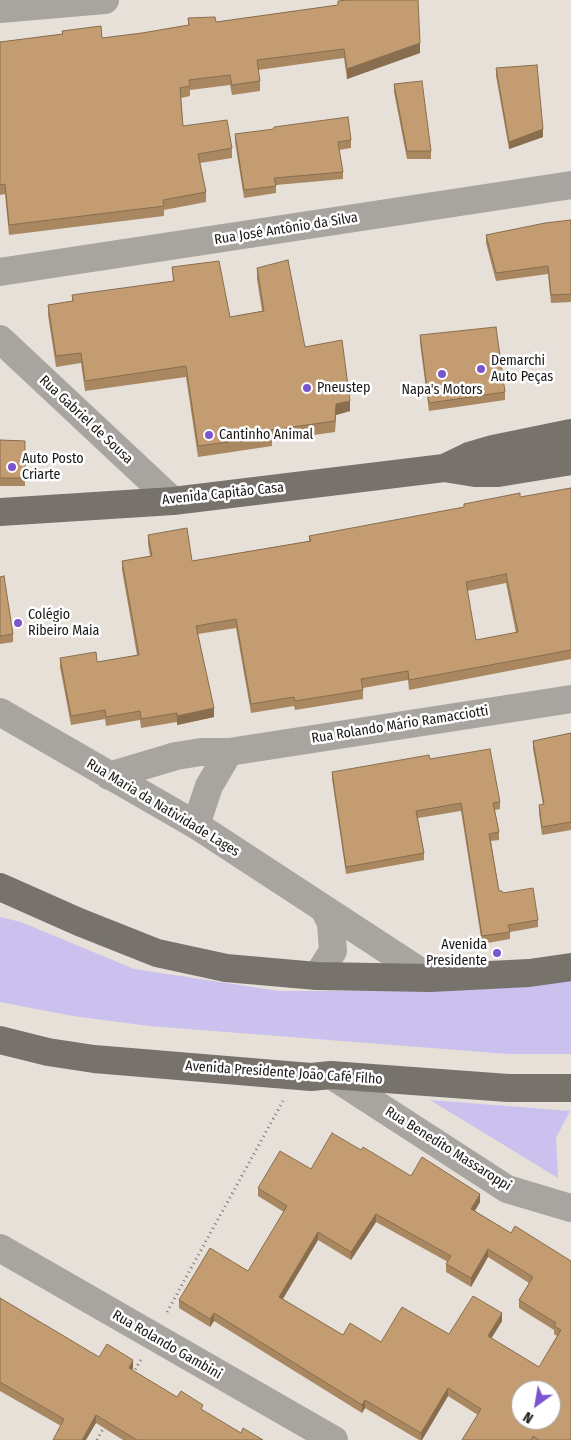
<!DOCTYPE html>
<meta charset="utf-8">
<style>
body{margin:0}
#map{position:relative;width:571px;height:1440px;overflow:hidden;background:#e7e0d8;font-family:"Fira Sans Condensed",sans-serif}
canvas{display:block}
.north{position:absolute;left:511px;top:1380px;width:50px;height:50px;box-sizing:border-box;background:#fff;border:1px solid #a3a2a1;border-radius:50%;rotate:212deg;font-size:14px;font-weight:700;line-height:20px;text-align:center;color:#1a1715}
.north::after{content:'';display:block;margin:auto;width:18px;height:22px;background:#7b55cf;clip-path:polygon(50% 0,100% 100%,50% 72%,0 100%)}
</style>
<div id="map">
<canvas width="571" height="1440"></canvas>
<div class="north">N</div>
</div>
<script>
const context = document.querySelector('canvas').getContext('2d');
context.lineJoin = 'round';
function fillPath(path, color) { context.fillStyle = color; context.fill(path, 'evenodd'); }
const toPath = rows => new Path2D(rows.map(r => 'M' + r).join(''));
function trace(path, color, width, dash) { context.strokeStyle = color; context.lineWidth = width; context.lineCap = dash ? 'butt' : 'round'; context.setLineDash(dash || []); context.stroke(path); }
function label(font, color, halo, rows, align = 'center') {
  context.font = font + ' "Fira Sans Condensed",sans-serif'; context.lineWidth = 5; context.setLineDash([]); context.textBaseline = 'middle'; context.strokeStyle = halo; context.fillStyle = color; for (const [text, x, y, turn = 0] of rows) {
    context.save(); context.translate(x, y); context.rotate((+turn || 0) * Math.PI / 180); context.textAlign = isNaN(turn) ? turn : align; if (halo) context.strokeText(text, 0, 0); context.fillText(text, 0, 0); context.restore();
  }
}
const green = toPath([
 [0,917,21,922,134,969,279,991,408,991,571,980,571,1054,509,1054,149,1026,73,1016,0,1002],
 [430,1100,570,1111,556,1138,558,1178]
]);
const path = toPath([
 [167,1312,283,1101],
 [133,1374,141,1359],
 [97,1440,105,1425]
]);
const minor = toPath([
 [0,9,105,0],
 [0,272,571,185],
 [0,339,173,501],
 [0,712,196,825,430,978],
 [109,776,176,756,201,752,229,752,571,699],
 [196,825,209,786,229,752],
 [317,976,333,951,331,923,324,909],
 [331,1075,507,1189,571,1208],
 [0,1248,334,1440]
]);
const major = toPath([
 [444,468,469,456,493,449,571,433],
 [0,512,173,501,444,468,475,473,498,473,571,461],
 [0,887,79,922,157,953,226,968,317,976,430,978,529,973,571,967],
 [0,1040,48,1052,94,1059,311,1077,331,1075,508,1088,571,1088]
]);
const wall = toPath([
 [338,1,420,53,347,79,344,58,258,70,260,81,260,91,232,95,230,85,190,90,190,96,181,98,183,126,232,148,232,158,200,163,206,192,206,202,164,210,164,216,9,235,5,194,0,195,0,42,62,34,62,31,102,38,142,33,188,25,188,18,216,22,338,5],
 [496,68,543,137,509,149,496,76],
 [394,84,431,151,431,159,407,159,394,92],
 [235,134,351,140,351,148,339,150,343,172,343,179,276,185,276,193,244,198,235,142],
 [571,220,571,302,551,303,548,274,496,281,486,243,486,235],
 [172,267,230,317,262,311,257,279,257,268,305,347,350,411,336,415,335,432,272,441,272,446,198,457,186,377,85,391,81,363,56,367,48,315,48,305,72,301,72,295,173,281],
 [420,335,505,392,505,400,429,411,420,343],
 [0,440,25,441,25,486,0,486],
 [571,488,571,659,409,690,408,680,363,688,363,699,295,710,294,706,251,713,236,628,198,634,214,717,177,725,177,722,141,728,140,720,106,726,105,719,71,725,60,667,60,658,97,662,137,655,122,570,122,561,150,556,148,544,148,535,192,561,309,541,309,536],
 [506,583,516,633,476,640,467,591],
 [0,577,13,634,13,642,0,644],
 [571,733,571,830,542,835,539,813,539,805,543,805,533,749,533,741],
 [430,759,500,802,500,809,495,810,499,832,499,840,491,841,499,891,538,920,538,927,510,932,510,939,482,944,461,811,418,818,424,853,424,860,346,874,332,779,332,772],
 [361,1150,411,1176,480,1202,475,1211,511,1233,571,1261,571,1440,462,1440,478,1415,448,1396,422,1440,419,1440,365,1408,362,1413,214,1321,210,1327,179,1308,179,1300,248,1271,284,1212,258,1196,258,1188],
 [376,1222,448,1262,446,1264,446,1272,471,1287,488,1257,529,1283,519,1300,519,1308,554,1330,554,1334,557,1336,539,1367,491,1338,502,1321,449,1334,381,1342,343,1335,283,1299,318,1240,351,1260],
 [0,1298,99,1357,133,1368,132,1370,177,1397,203,1411,241,1433,263,1440,123,1440,96,1423,61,1426,0,1391]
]);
const shadedWall = toPath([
 [420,43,420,53,347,79,347,69],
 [543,129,543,137,509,149,509,142],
 [350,401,350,411,336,415,335,432,336,404],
 [214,708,214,717,177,725,177,716],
 [480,1194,480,1202,471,1217,471,1209],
 [376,1214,376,1222,351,1260,351,1252],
 [318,1232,318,1240,279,1305,279,1297],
 [488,1249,488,1257,471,1287,471,1278],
 [214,1313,214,1321,210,1327,210,1319],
 [502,1313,502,1321,488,1344,488,1336],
 [133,1360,133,1368,129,1376,129,1368],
 [448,1388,448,1396,422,1440,421,1440,421,1433],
 [365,1400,365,1408,362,1413,362,1405],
 [96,1415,96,1423,86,1440,82,1440]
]);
const building = toPath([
 [348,0,418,0,420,43,347,69,344,49,257,60,260,81,232,85,230,75,189,80,190,86,180,88,183,126,227,120,232,148,198,154,206,192,163,200,164,206,9,225,5,184,0,185,0,42,63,34,62,31,101,26,102,38,142,33,189,25,188,18,215,17,216,22,338,5,338,1,348,0],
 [537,65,543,129,509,142,496,68,537,65],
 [422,81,431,151,407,151,394,84,422,81],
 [348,117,351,140,338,142,343,172,274,178,276,186,244,190,235,134,274,129,274,127,348,117],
 [571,220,571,294,551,295,548,266,496,273,486,235,545,223,571,220],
 [288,260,305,347,342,340,350,401,336,404,335,421,271,430,272,436,198,446,186,366,85,381,81,353,56,356,48,305,73,301,72,295,174,281,172,267,219,261,230,317,264,311,257,268,288,260],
 [496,327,505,392,429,403,420,335,496,327],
 [0,440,25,441,25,478,0,478,0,440],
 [571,488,571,650,409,680,408,671,361,679,363,690,295,701,294,697,251,704,236,619,196,626,214,708,177,716,177,713,141,719,140,711,106,717,105,710,71,716,60,658,96,652,97,662,139,655,122,561,152,556,148,535,187,528,192,561,311,541,309,536,464,507,464,504,520,493,520,497,571,488],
 [506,574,518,632,476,640,466,582,506,574],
 [4,576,13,634,0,636,0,577,4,576],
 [571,733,571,822,542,827,539,805,544,804,533,741,571,733],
 [490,749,500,802,493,803,499,832,489,834,499,891,502,891,503,893,533,888,538,920,508,925,510,932,482,936,461,803,416,811,424,853,346,867,332,772,429,755,430,759,490,749],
 [332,1133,361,1150,363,1147,411,1176,422,1157,480,1194,471,1209,511,1233,515,1226,571,1261,571,1440,539,1440,533,1436,531,1440,462,1440,481,1409,448,1388,421,1433,365,1400,362,1405,214,1313,210,1319,179,1300,210,1248,248,1271,287,1206,258,1188,280,1151,311,1169,332,1133],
 [376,1214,451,1256,446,1264,471,1278,488,1249,533,1277,519,1300,556,1323,554,1326,561,1330,539,1367,488,1336,502,1313,473,1296,449,1334,402,1307,381,1342,350,1323,343,1335,279,1297,318,1232,351,1252,376,1214],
 [521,1390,551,1390,551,1420,521,1420,521,1390],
 [0,1298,99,1357,107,1344,133,1360,129,1368,177,1397,181,1391,203,1405,201,1409,241,1433,243,1428,263,1440,137,1440,96,1415,82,1440,53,1440,64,1419,0,1382,0,1298]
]);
const markers = [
 [481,369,5,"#7b55cf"],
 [442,374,5,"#7b55cf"],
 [307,388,5,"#7b55cf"],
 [209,435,5,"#7b55cf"],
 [12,467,5,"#7b55cf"],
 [18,623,5,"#7b55cf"],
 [497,953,5,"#7b55cf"]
];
const streetNames = [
 ["Rua José Antônio da Silva",286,229,-9],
 ["Rua Gabriel de Sousa",86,420,43],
 ["Avenida Capitão Casa",223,494,-6],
 ["Rua Rolando Mário Ramacciotti",400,725,-9],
 ["Rua Maria da Natividade Lages",163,808,31],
 ["Avenida Presidente João Café Filho",284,1073,4],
 ["Rua Benedito Massaroppi",448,1149,32],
 ["Rua Rolando Gambini",167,1345,30]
];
const poiNames = [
 ["Demarchi",491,361],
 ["Auto Peças",491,377],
 ["Pneustep",317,388],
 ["Napa's Motors",442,390,"center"],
 ["Cantinho Animal",219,435],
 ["Auto Posto",22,459],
 ["Criarte",22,475],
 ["Colégio",28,615],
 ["Ribeiro Maia",28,631],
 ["Avenida",487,945,"right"],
 ["Presidente",487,961,"right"]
];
fillPath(green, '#cac1ee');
trace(path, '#7a7570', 3, [1, 4]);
trace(minor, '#a8a5a1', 28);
trace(major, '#77726c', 28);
fillPath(wall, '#a88761');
fillPath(shadedWall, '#886e4f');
fillPath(building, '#c39d71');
trace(building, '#886e4f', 1);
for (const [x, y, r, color] of markers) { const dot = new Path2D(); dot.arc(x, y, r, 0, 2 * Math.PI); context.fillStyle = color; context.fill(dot); trace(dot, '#fff', 2); }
label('14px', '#1a1715', '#fff', streetNames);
label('14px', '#1a1715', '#fff', poiNames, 'left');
</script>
